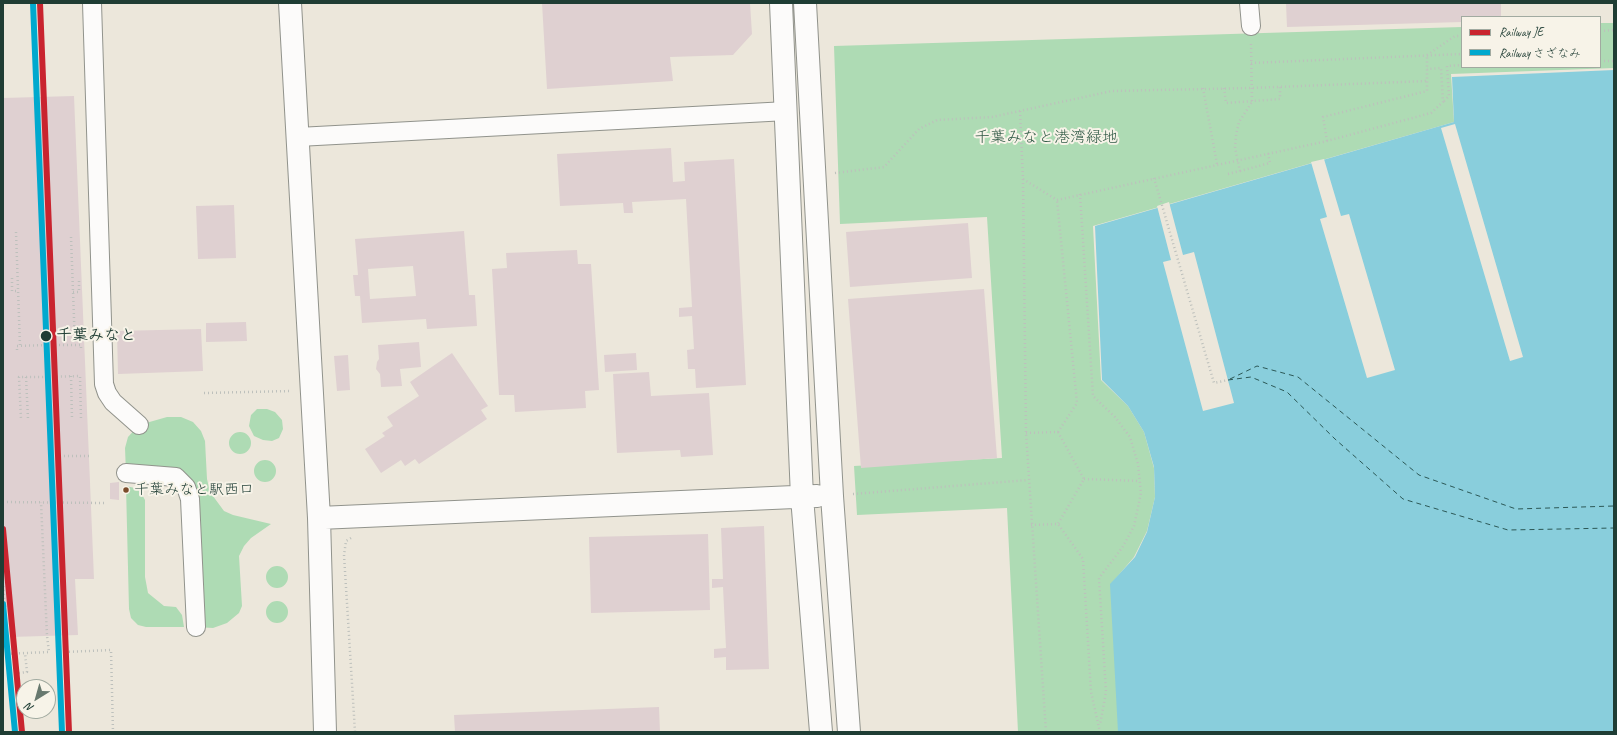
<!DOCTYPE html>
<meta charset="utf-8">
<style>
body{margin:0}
#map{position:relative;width:1617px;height:735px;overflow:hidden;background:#ece7db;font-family:Caveat,"Klee One",sans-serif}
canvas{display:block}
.frame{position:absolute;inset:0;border:4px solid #1f3d34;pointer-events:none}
.legend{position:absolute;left:1461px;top:16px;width:140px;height:52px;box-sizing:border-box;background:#f7f3e8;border:1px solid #a1aaa0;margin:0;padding:5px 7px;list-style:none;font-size:12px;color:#1f3d34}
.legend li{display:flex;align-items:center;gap:8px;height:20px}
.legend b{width:20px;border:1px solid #a1aaa0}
.north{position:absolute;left:16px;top:679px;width:40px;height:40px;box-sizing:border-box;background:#f7f3e8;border:1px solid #a1aaa0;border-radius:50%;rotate:217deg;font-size:11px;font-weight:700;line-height:16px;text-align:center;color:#1f3d34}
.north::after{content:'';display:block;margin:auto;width:14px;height:18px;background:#67786e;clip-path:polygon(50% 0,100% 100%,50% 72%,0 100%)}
</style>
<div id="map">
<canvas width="1617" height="735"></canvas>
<div class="frame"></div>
<ul class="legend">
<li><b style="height:5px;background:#c9242f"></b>Railway JE</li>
<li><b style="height:5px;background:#00a9ce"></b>Railway さざなみ</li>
</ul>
<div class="north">N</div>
</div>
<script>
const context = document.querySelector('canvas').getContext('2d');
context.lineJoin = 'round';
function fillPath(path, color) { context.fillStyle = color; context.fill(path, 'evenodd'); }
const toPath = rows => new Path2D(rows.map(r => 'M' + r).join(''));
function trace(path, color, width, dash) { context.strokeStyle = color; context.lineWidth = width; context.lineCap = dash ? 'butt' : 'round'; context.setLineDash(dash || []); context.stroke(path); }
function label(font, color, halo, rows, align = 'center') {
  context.font = font + ' Caveat,"Klee One",sans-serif'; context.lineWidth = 4; context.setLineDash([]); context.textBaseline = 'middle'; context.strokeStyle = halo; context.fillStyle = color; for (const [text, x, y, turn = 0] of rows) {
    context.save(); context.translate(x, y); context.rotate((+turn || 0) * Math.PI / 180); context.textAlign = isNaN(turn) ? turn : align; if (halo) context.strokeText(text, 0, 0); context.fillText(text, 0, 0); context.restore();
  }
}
const green = toPath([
 [1600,23,1614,23,1614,68,1451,74,1454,122,1093,226,1101,380,1128,406,1144,432,1154,468,1155,497,1147,531,1134,557,1111,584,1119,732,1018,732,1007,508,857,515,854,466,1002,458,987,217,840,224,834,46,1462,27,1462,67,1600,67],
 [257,409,267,409,275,412,282,420,283,429,279,438,272,441,263,440,254,436,249,426,251,415],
 [167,417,181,417,193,422,201,431,205,441,207,479,210,492,224,511,233,515,271,524,251,538,244,546,239,556,242,606,239,613,227,623,213,628,196,627,186,487,126,473,125,448,128,437,139,425],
 '229 443a11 11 0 1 1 22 0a11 11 0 1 1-22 0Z',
 '254 471a11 11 0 1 1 22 0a11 11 0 1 1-22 0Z',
 [126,486,139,489,145,500,145,577,148,593,164,606,176,607,182,615,184,627,146,627,138,625,131,618,129,609],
 '266 577a11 11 0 1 1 22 0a11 11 0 1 1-22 0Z',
 '266 612a11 11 0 1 1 22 0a11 11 0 1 1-22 0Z'
]);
const water = toPath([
 [1614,70,1614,732,1118,732,1110,584,1135,557,1147,532,1155,497,1154,467,1144,432,1128,406,1102,380,1095,226,1454,122,1452,77]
]);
const pier = toPath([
 [1455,124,1523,357,1510,361,1441,128],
 [1324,159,1341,216,1349,214,1395,370,1367,378,1320,219,1327,217,1311,162],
 [1169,202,1183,255,1194,252,1234,403,1203,411,1163,262,1171,260,1157,206]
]);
const ferry = toPath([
 [1230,379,1257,366,1298,377,1419,475,1516,509,1614,506],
 [1228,380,1251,377,1287,392,1335,439,1403,499,1508,530,1614,528]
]);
const building = toPath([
 [542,3,750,3,752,34,733,55,670,57,673,81,547,89],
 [1286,3,1501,3,1501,17,1462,17,1462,22,1287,27],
 [74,96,94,579,75,579,78,635,10,637,7,607,3,607,3,98],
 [671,148,673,182,685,181,684,162,734,159,746,385,696,388,695,369,688,369,687,350,694,349,692,316,679,317,679,308,692,307,686,199,632,202,633,213,624,213,623,203,560,206,557,154],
 [234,205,236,258,198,259,196,206],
 [968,223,972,278,850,287,846,232],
 [464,231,469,295,475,295,477,326,427,329,426,319,362,323,360,296,355,296,353,275,358,275,355,239],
 [413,266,416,296,370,299,368,269],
 [577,250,578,264,591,264,599,390,585,391,586,408,515,412,514,395,499,395,492,269,507,268,506,253],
 [984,289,997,458,861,468,848,299],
 [246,322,247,341,206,342,206,323],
 [201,329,203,371,118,374,117,331],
 [419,342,421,367,400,369,402,386,381,387,380,374,376,369,377,362,379,359,378,345],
 [452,353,488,406,481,410,487,419,419,464,415,459,405,466,401,460,381,473,365,449,385,436,382,433,393,426,387,417,419,396,410,382],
 [636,353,637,370,605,372,604,355],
 [348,355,350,390,337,391,334,356],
 [649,372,651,396,709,393,713,455,681,457,680,450,617,453,613,374],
 [119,482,119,500,110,499,110,483],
 [764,526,769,669,726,670,726,657,714,658,714,649,726,648,723,587,712,588,712,579,723,579,721,528],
 [708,534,710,610,591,613,589,537],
 [659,707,660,732,455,732,454,715]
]);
const path = toPath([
 [1600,31,1614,30],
 [1251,44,1252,102],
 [1427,55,1455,36,1462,36],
 [1600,61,1614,61],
 [1251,63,1462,54],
 [1203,88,1217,164],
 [1224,88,1226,103,1280,99,1280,87],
 [1444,101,1449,96,1447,66,1462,65],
 [1020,111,1023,179,1026,433,1046,732],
 [1327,141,1323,117,1427,91,1427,56],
 [1240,171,1270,163,1268,153],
 [835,173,884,167,919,129,937,120,992,117,1112,91,1251,88,1427,81],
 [1154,178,1214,383,1228,380],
 [1023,179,1057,200,1327,141,1431,113,1443,102,1441,68,1427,69],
 [1080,194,1093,396,1115,417,1130,437,1138,464,1141,493,1134,526,1122,548,1099,578,1106,692,1100,725],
 [16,232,20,346],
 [71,237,75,345],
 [12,278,12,291,19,291],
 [73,292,79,292,79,280],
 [47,345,81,345,81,348],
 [17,350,17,346,47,345,49,377,19,377,21,419],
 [71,376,72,419],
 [26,377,28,419],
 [204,393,292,391],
 [1058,432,1084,479,1058,524],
 [1026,433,1058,432,1077,403,1057,200],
 [52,456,89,456],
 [1084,479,1140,481],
 [853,494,1028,480],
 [53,501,49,377,80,376,81,419],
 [3,502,104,503],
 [1031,525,1058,524,1083,559,1091,692,1100,732],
 [351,538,346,541,344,555,355,732],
 [3,582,5,607,3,612],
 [65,652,111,650,113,732],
 [3,654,49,652,47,636,41,502],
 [3,675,27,672,25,653]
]);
const minor = toPath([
 [92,3,104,384,107,393,113,402,139,425],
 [1249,3,1251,26],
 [298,137,787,111],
 [126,473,176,477,186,487,190,499,196,627]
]);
const tertiary = toPath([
 [290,3,319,518,325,732],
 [781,3,802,497,821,732],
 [805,3,832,496,849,732],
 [319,518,817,496]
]);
const pathBridge = toPath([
 [1228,174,1240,171,1235,148,1236,135,1239,122,1252,102],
 [3,609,5,630]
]);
const rail1 = toPath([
 [40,3,69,732],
 [3,529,22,732]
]);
const rail2 = toPath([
 [33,3,62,732],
 [3,604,15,732]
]);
const markers = [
 [46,336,6,"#1f3d34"],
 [126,490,3.5,"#7a4b2a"]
];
const busNames = [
 ["千葉みなと駅西口",134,490]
];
const parkNames = [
 ["千葉みなと港湾緑地",1046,138]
];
const stopNames = [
 ["千葉みなと",56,336]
];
fillPath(green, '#aedbb4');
fillPath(water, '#89cedc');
fillPath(pier, '#ece7db');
trace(ferry, '#2c5856', 1, [5, 4]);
fillPath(building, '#dfd0d1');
trace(minor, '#91938c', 20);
trace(tertiary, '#91938c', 24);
trace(path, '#bdc0bc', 2.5, [1, 3]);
trace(minor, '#fcfbfa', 18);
trace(tertiary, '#fcfbfa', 22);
trace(pathBridge, '#bdc0bc', 2.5, [1, 3]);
trace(rail1, '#c9242f', 6);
trace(rail2, '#00a9ce', 6);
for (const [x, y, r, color] of markers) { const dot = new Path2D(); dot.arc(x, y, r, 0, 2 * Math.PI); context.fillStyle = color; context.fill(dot); trace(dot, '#f7f3e8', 1.5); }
label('15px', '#1f3d34', '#f7f3e8', busNames, 'left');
label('16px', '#325b47', '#f7f3e8', parkNames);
label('bold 16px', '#1f3d34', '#f7f3e8', stopNames, 'left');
</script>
